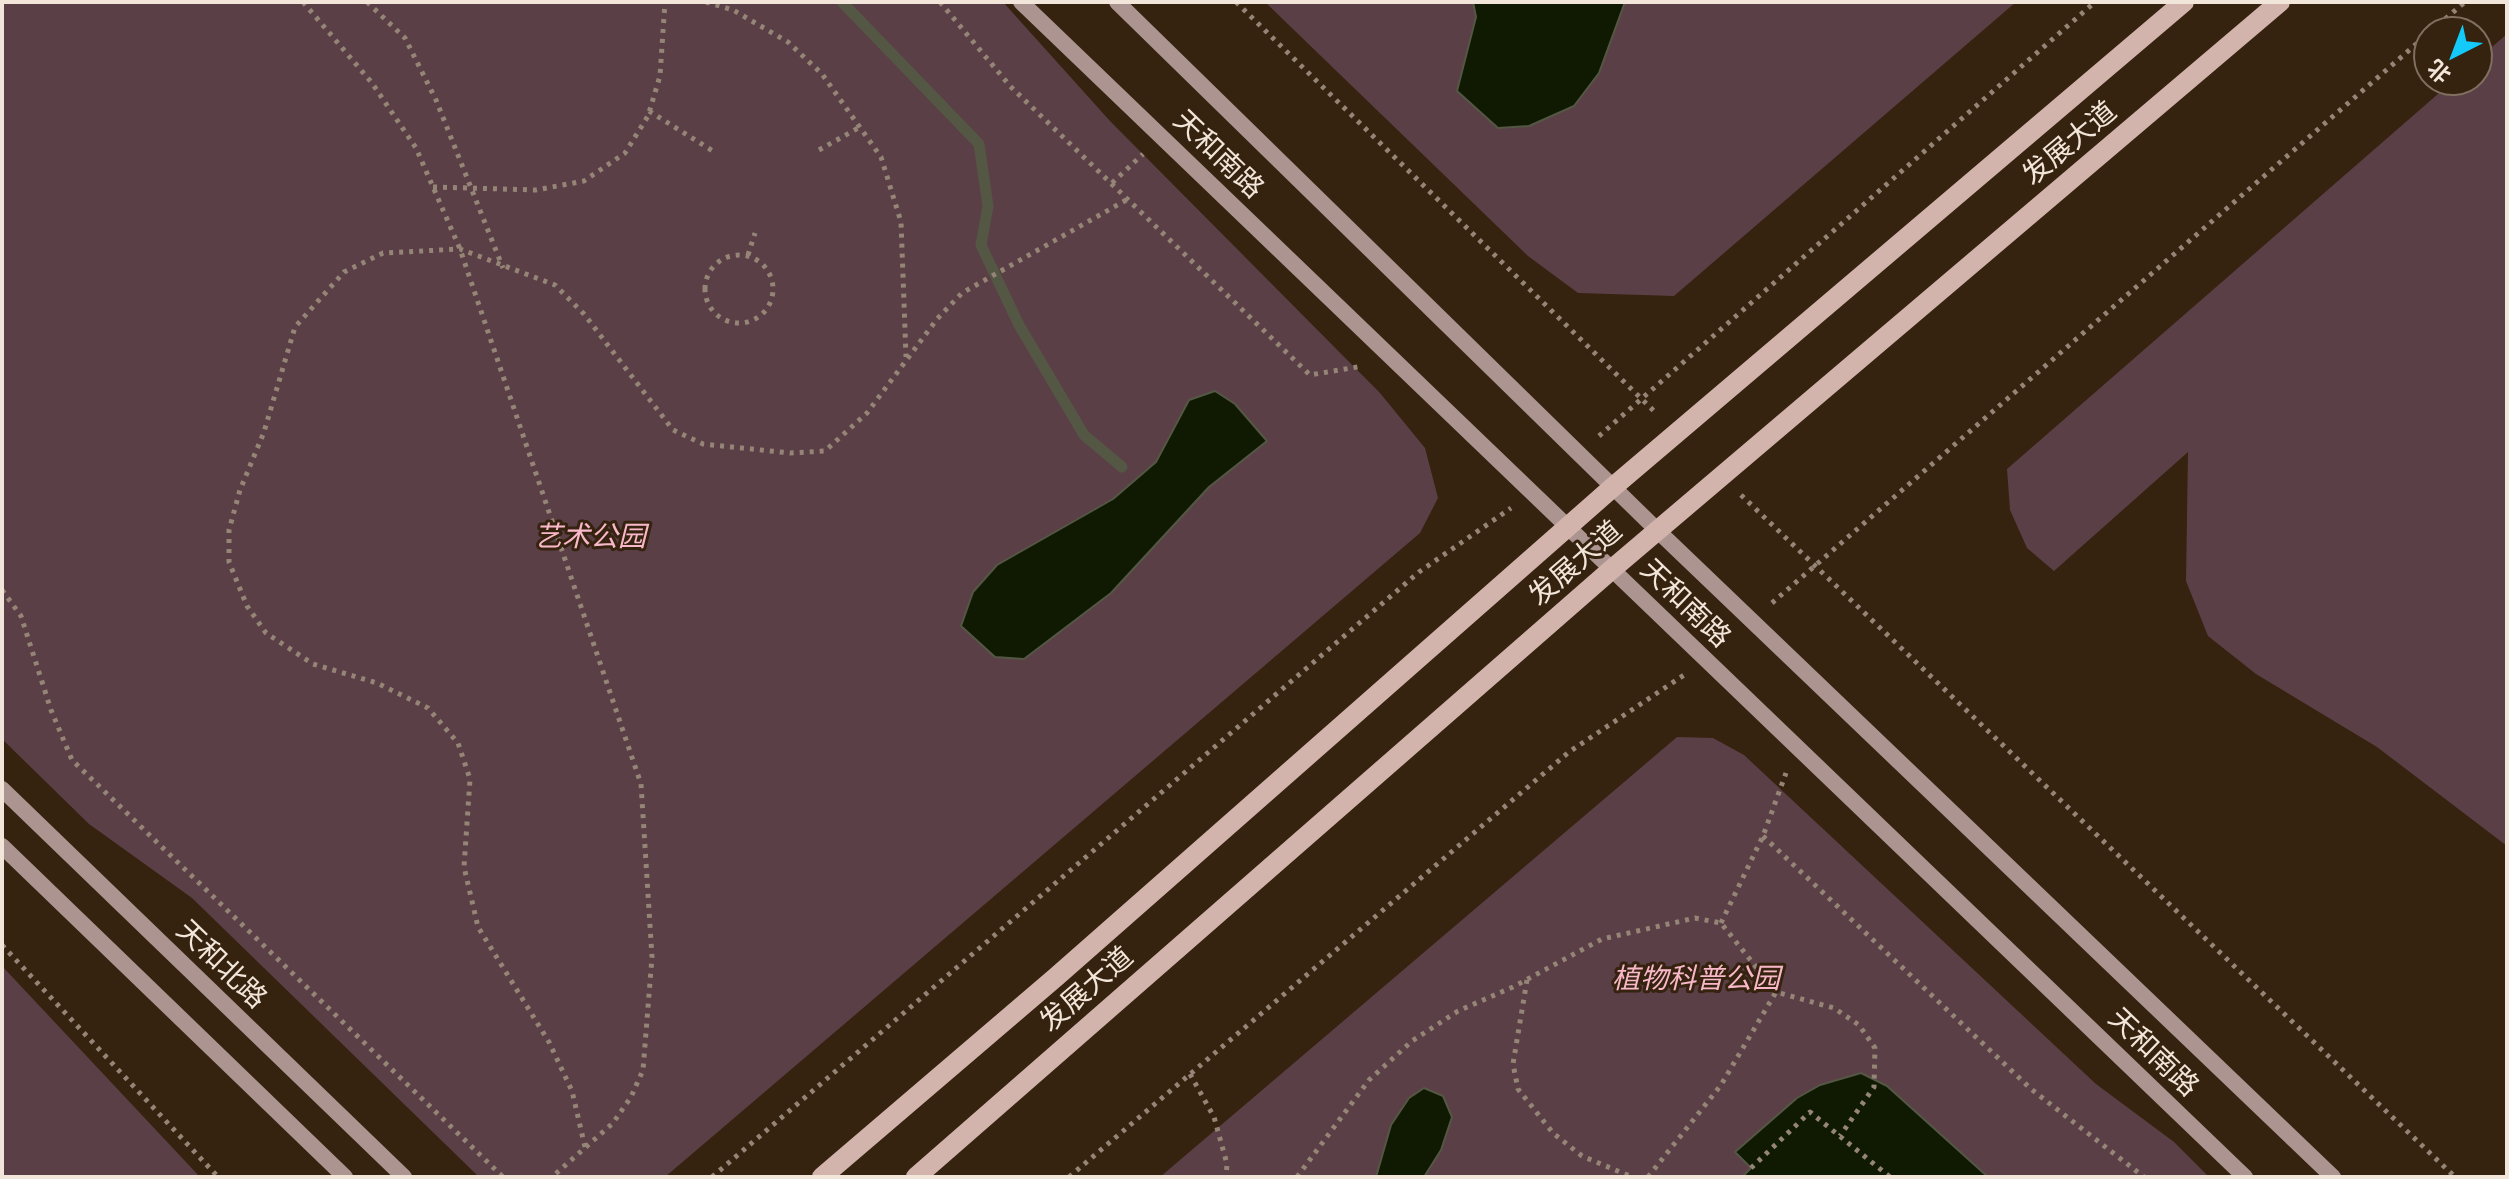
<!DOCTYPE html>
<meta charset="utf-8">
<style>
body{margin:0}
#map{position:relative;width:2509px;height:1179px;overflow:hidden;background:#35220f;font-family:Literata,"Noto Sans SC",serif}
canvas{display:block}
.frame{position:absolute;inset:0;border:4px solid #f2e5d9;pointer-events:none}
.north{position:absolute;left:2413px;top:16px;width:80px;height:80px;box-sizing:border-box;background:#35220f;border:2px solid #817060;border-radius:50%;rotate:222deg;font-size:22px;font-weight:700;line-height:32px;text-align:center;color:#f2e5d9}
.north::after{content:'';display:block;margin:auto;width:28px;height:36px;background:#13cafb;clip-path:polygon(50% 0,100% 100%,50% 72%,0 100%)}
</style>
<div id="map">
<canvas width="2509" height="1179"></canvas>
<div class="frame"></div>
<div class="north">北</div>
</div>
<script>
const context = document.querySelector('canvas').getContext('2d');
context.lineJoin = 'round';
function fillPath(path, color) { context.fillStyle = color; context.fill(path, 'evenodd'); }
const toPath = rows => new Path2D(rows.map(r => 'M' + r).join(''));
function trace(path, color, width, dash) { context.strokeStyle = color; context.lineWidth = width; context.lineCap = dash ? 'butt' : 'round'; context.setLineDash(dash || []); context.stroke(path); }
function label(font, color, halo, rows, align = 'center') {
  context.font = font + ' Literata,"Noto Sans SC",serif'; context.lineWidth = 6; context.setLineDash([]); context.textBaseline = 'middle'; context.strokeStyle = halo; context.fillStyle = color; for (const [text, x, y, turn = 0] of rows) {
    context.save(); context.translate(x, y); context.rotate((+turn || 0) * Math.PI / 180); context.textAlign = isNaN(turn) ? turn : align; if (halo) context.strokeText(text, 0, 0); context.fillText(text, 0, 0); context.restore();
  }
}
const green = toPath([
 [2,2,1003,2,1110,121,1380,393,1425,448,1438,498,1420,533,665,1177,479,1177,192,898,89,824,2,739],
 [1265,2,2016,2,1674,296,1578,293,1528,256],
 [2507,34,2507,846,2377,747,2256,674,2208,636,2186,581,2188,452,2054,571,2027,548,2010,510,2007,469,2454,80,2477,80,2477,60],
 [1677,737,1713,738,1744,755,2096,1084,2174,1142,2209,1177,1160,1177],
 [2,966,200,1177,2,1177]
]);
const water = toPath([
 [1473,2,1625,2,1599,73,1574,106,1529,126,1498,128,1457,91,1476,17,1473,2],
 [1215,391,1235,404,1267,441,1209,487,1111,593,1024,659,995,657,961,626,973,592,997,565,1113,499,1156,462,1189,400,1215,391],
 [1861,1073,1887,1086,1988,1177,1742,1177,1751,1168,1735,1152,1797,1098,1820,1085,1861,1073],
 [1424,1088,1443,1096,1452,1117,1441,1150,1424,1177,1376,1177,1391,1125,1409,1098,1424,1088]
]);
const stream = toPath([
 [842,2,979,144,988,206,981,245,1019,325,1084,435,1122,467]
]);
const path = toPath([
 [303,2,372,83,416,148,460,249,641,784,652,957,643,1070,631,1097,613,1123,552,1177],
 [367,2,405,38,436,100,503,268],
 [706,2,733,10,788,42,822,74,881,157,901,222,906,357],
 [940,2,1010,86,1310,375,1363,366],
 [1236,2,1656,413],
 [2430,32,2465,2],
 [649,111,716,153],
 [819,150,860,127],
 [1112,183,1143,154],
 [433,187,536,190,584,181,625,153,648,116,660,76,665,2],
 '705 289a34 34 0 1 1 68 0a34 34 0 1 1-68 0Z',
 [748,255,755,233],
 [1599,436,2095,2],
 [1741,495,2455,1177],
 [2,590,21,616,51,710,72,760,503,1177],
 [1772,603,2429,33],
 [1763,836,2031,1089,2144,1177],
 [1721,923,1763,836,1786,773],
 [2,945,218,1177],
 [1527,980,1513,1064,1518,1089,1553,1133,1582,1156,1632,1177],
 [1190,1074,1214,1117,1227,1164,1226,1177],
 [585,1147,572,1091,549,1042,478,927,464,867,470,779,458,743,428,708,377,683,313,664,266,633,247,606,229,562,229,530,240,490,264,432,295,327,344,272,383,253,460,249,555,285,584,314,673,430,703,444,790,453,825,451,867,413,937,319,962,293,1128,199],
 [1751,1168,1810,1112,1890,1177],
 [712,1177,1419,572,1511,508],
 [1069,1177,1569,752,1684,675],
 [1297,1177,1369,1080,1412,1041,1458,1011,1513,987,1602,939,1695,918,1721,923,1776,992,1834,1008,1859,1025,1875,1048,1874,1087,1840,1136],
 [1648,1177,1721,1085,1776,992]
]);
const secondary = toPath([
 [1021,2,2245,1177],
 [1117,2,1658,531,2333,1177],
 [2,789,404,1177],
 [2,846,345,1177]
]);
const primary = toPath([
 [822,1177,1056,977,1613,487,2184,2],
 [916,1177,1611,570,2280,2]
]);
const streetNames = [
 ["发展大道",2070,144,-40],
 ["天和南路",1218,155,44],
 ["发展大道",1576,564,-41],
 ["天和南路",1685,604,44],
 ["天和北路",221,965,44],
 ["发展大道",1087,990,-41],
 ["天和南路",2153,1053,44]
];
const parkNames = [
 ["艺术公园",590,538],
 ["植物科普公园",1696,980]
];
fillPath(green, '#5b3f46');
fillPath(water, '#101a03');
trace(water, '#545743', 2);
trace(stream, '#545743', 11);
trace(path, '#958576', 5, [4, 6]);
trace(secondary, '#ac9590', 16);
trace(primary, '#d2b4ad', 20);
label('28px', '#f2e5d9', '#35220f', streetNames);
label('italic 28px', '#f9b8c9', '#35220f', parkNames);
</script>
